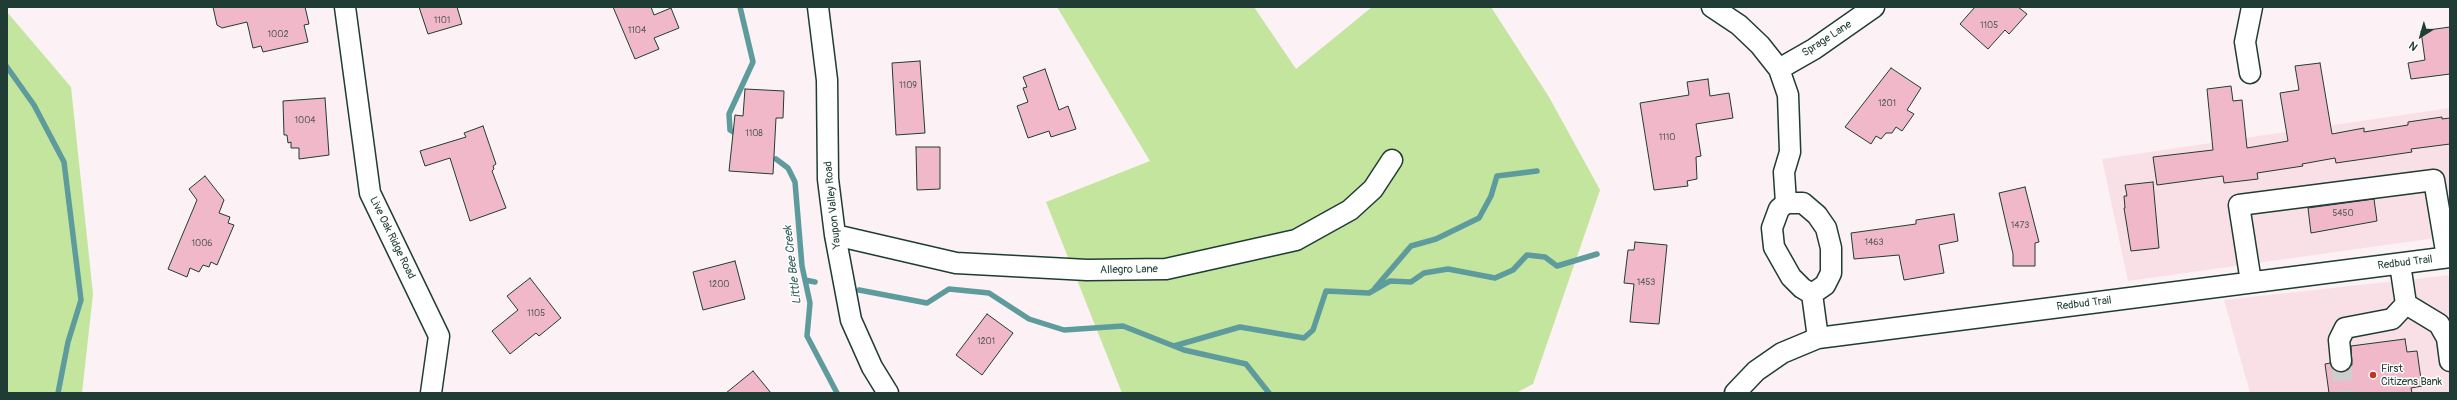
<!DOCTYPE html>
<style>
body{margin:0}
#map{position:relative;width:2457px;height:400px;overflow:hidden;background:#fcf1f4;font-family:Pangolin,sans-serif}
canvas{display:block}
.frame{position:absolute;inset:0;border:8px solid #1f3d34;pointer-events:none}
.north{position:absolute;left:2401px;top:16px;width:40px;height:40px;-webkit-text-stroke:3px #fff;paint-order:stroke;rotate:217deg;font-size:11px;font-weight:700;line-height:16px;text-align:center;color:#1f3d34}
.north::after{content:'';display:block;margin:auto;width:14px;height:18px;background:#1f3d34;clip-path:polygon(50% 0,100% 100%,50% 72%,0 100%)}
</style>
<div id="map">
<canvas width="2457" height="400"></canvas>
<div class="frame"></div>
<div class="north">N</div>
</div>
<script>
const context = document.querySelector('canvas').getContext('2d');
context.lineJoin = 'round';
function fillPath(path, color) { context.fillStyle = color; context.fill(path, 'evenodd'); }
const toPath = rows => new Path2D(rows.map(r => 'M' + r).join(''));
function trace(path, color, width, dash) { context.strokeStyle = color; context.lineWidth = width; context.lineCap = dash ? 'butt' : 'round'; context.setLineDash(dash || []); context.stroke(path); }
function label(font, color, halo, rows, align = 'center') {
  context.font = font + ' Pangolin,sans-serif'; context.lineWidth = 3; context.setLineDash([]); context.textBaseline = 'middle'; context.strokeStyle = halo; context.fillStyle = color; for (const [text, x, y, turn = 0] of rows) {
    context.save(); context.translate(x, y); context.rotate((+turn || 0) * Math.PI / 180); context.textAlign = isNaN(turn) ? turn : align; if (halo) context.strokeText(text, 0, 0); context.fillText(text, 0, 0); context.restore();
  }
}
const built = toPath([
 [2450,108,2450,236,2128,281,2102,159],
 [2450,275,2450,393,2250,393,2224,300]
]);
const green = toPath([
 [1057,7,1254,7,1296,69,1372,7,1491,7,1549,97,1600,190,1533,384,1516,393,1122,393,1046,202,1150,161],
 [7,12,71,87,93,294,82,393,7,393]
]);
const stream = toPath([
 [7,67,34,105,64,162,81,300,68,342,58,393],
 [738,135,730,130,729,114,753,62,740,7],
 [776,159,788,168,795,182,802,266,810,303,807,336,837,393],
 [805,280,815,282],
 [1375,288,1411,246,1436,239,1479,218,1491,196,1497,176,1537,171],
 [859,290,927,303,949,289,989,293,1029,319,1064,330,1123,326,1184,350,1246,364,1269,393],
 [1174,346,1240,327,1304,338,1313,330,1326,291,1369,293,1390,281,1411,282,1424,273,1448,269,1495,278,1513,270,1527,255,1545,257,1557,266,1597,254]
]);
const building = toPath([
 [213,7,305,7,309,24,304,25,308,42,263,52,261,46,253,48,247,22,222,28,217,25,213,7],
 [419,7,457,7,462,24,428,34,419,7],
 [613,7,651,7,654,15,671,8,679,28,654,38,659,49,635,59,613,7],
 [1975,7,2018,7,2027,14,2009,34,2005,30,1988,49,1960,24,1975,7],
 [2450,27,2450,74,2411,79,2408,63,2425,60,2421,31,2450,27],
 [920,61,925,133,896,135,892,63,920,61],
 [2320,63,2332,134,2364,128,2364,132,2408,125,2408,122,2442,117,2442,119,2450,118,2450,144,2411,149,2412,152,2336,163,2335,158,2302,164,2303,166,2257,173,2258,179,2224,183,2223,176,2157,185,2153,157,2213,150,2207,89,2231,86,2233,101,2242,100,2247,148,2288,141,2280,93,2299,90,2295,66,2320,63],
 [1891,68,1921,88,1907,110,1914,114,1902,131,1896,127,1892,133,1886,133,1881,139,1876,136,1871,144,1845,127,1891,68],
 [1045,69,1059,110,1068,106,1076,129,1051,137,1049,131,1028,138,1017,106,1028,102,1023,88,1027,87,1023,77,1045,69],
 [1708,79,1710,96,1729,93,1733,118,1696,124,1701,156,1696,157,1697,179,1687,181,1688,186,1654,190,1640,103,1689,95,1687,82,1708,79],
 [745,89,784,91,783,118,776,118,773,174,729,171,735,115,743,116,745,89],
 [325,98,329,155,299,159,299,148,291,148,291,142,288,143,287,135,284,135,283,101,325,98],
 [483,126,496,164,493,166,494,169,492,171,506,208,470,221,450,158,425,166,420,151,466,137,464,133,483,126],
 [916,147,940,147,940,189,917,190,916,147],
 [205,176,224,200,219,213,230,217,228,223,234,225,217,265,211,262,209,267,203,265,199,272,190,268,187,277,168,269,197,200,189,189,205,176],
 [2153,182,2159,248,2131,251,2124,208,2125,208,2124,196,2127,196,2125,185,2153,182],
 [2025,187,2039,242,2035,243,2035,266,2013,266,2013,254,1999,193,2025,187],
 [2374,199,2377,221,2311,233,2308,208,2374,199],
 [1954,214,1958,241,1939,245,1944,273,1904,280,1899,255,1854,259,1851,233,1916,224,1916,220,1954,214],
 [1635,242,1667,245,1659,324,1630,322,1634,284,1624,283,1628,250,1634,250,1635,242],
 [735,261,745,299,703,310,693,272,735,261],
 [530,278,561,318,539,336,536,333,510,354,492,331,518,310,507,296,530,278],
 [987,314,1013,333,982,375,956,355,987,314],
 [2405,339,2407,352,2417,351,2422,386,2411,388,2412,393,2329,393,2325,364,2330,363,2336,371,2342,372,2352,365,2351,346,2405,339],
 [753,371,771,393,726,393,753,371]
]);
const minorTunnel = toPath([
 [2341,361,2344,393]
]);
const minor = toPath([
 [345,7,370,193,439,336,431,393],
 [818,7,827,80,828,179,835,235,851,320,872,367,888,393],
 [1712,7,1739,25,1760,45,1779,69,1788,95,1790,152,1784,172,1786,203],
 [1779,69,1814,49,1874,7],
 [2250,73,2245,42,2252,7],
 [1786,203,1803,203,1817,215,1826,228,1831,248,1831,273,1825,285,1812,294,1802,288,1791,277,1774,247,1772,228,1779,209,1786,203],
 [835,235,956,263,1087,270,1166,269,1296,240,1350,210,1373,189,1392,160],
 [2400,264,2406,304,2439,324,2447,338,2450,361],
 [2251,282,2239,205,2434,180,2447,257],
 [1812,294,1818,338],
 [2341,361,2339,340,2345,328,2392,319,2406,304],
 [1735,393,1756,371,1782,353,1818,338,2450,257]
]);
const markers = [
 [2373,375,4,"#c8321e"]
];
const numberNames = [
 ["1101",442,21],
 ["1105",1989,26],
 ["1104",637,31],
 ["1002",278,35],
 ["1109",908,86],
 ["1201",1887,104],
 ["1004",305,121],
 ["1108",754,134],
 ["1110",1667,138],
 ["5450",2343,214],
 ["1473",2020,226],
 ["1463",1874,243],
 ["1006",202,244],
 ["1453",1646,283],
 ["1200",719,285],
 ["1105",536,314],
 ["1201",986,342]
];
const streetNames = [
 ["Sprage Lane",1827,39,-33],
 ["Yaupon Valley Road",833,205,-96],
 ["Live Oak Ridge Road",392,238,64],
 ["Redbud Trail",2405,263,-7],
 ["Allegro Lane",1129,270,-1],
 ["Redbud Trail",2084,304,-7]
];
const poiNames = [
 ["First",2381,369],
 ["Citizens Bank",2381,382]
];
const waterNames = [
 ["Little Bee Creek",793,265,-97]
];
fillPath(built, '#f9e0e7');
fillPath(green, '#c4e59e');
trace(stream, '#5e9b9d', 5.5);
fillPath(building, '#f1b8c9');
trace(building, '#1f3d34', 1);
trace(minorTunnel, '#d0cdce', 20, [20, 10]);
trace(minor, '#1f3d34', 23);
trace(minor, '#fff', 20);
for (const [x, y, r, color] of markers) { const dot = new Path2D(); dot.arc(x, y, r, 0, 2 * Math.PI); context.fillStyle = color; context.fill(dot); trace(dot, '#fff', 1.5); }
label('9px', '#545c59', null, numberNames);
label('11px', '#1f3d34', '#fff', streetNames);
label('11px', '#1f3d34', '#fff', poiNames, 'left');
label('italic 12px', '#396460', '#fff', waterNames);
</script>
